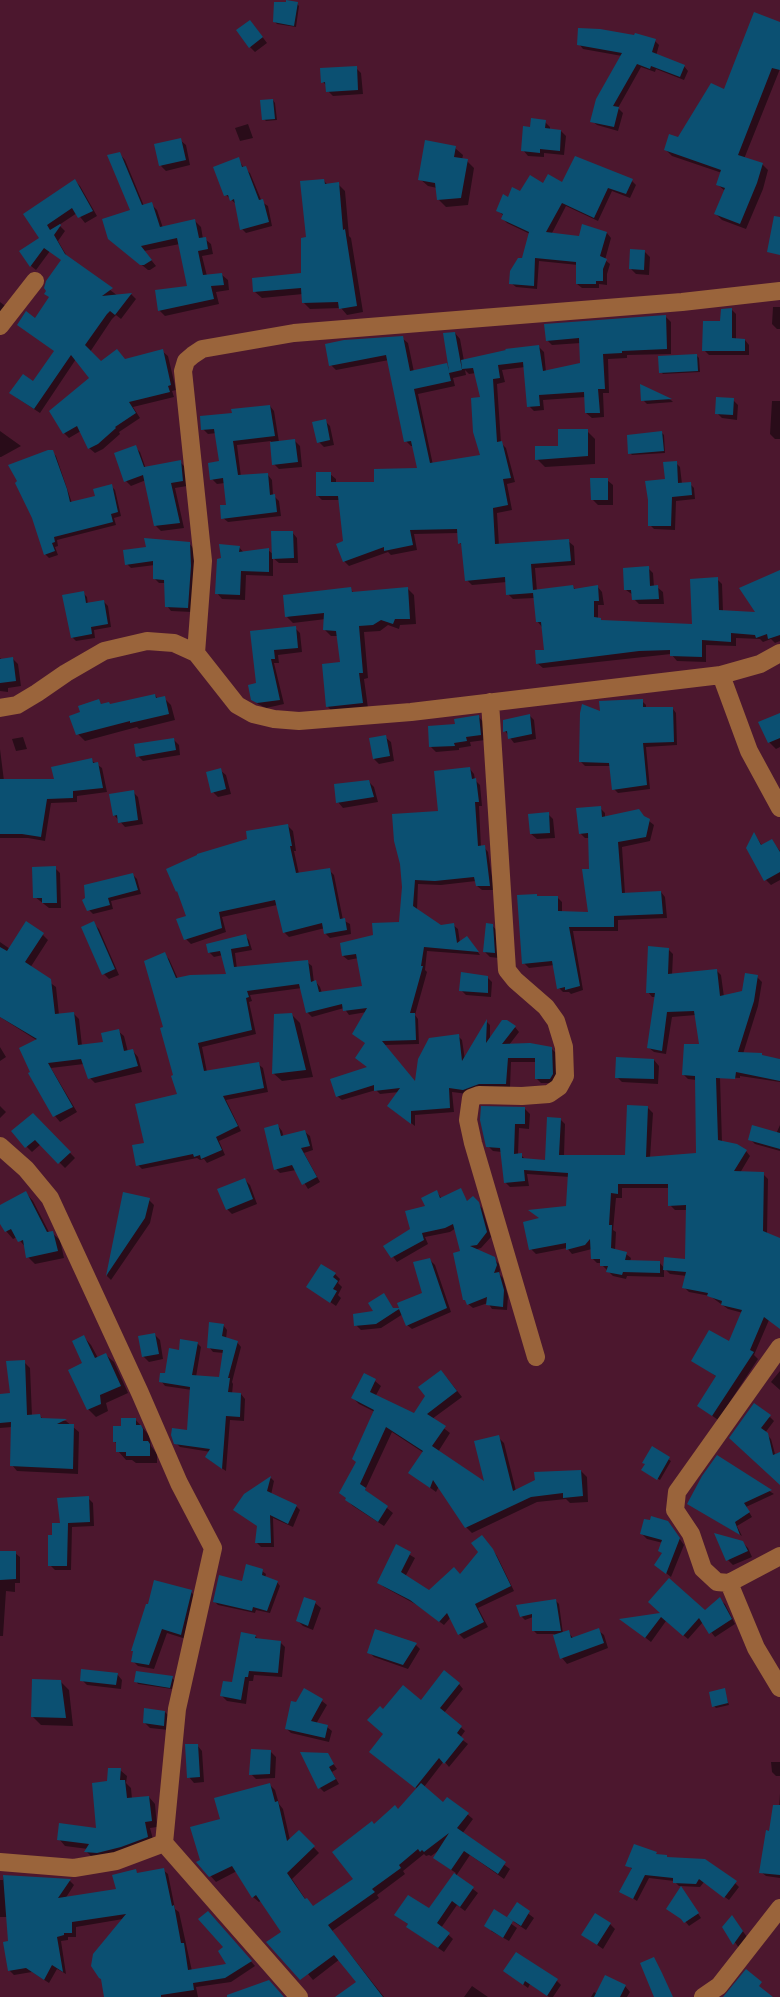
<!DOCTYPE html>
<style>
body{margin:0}
canvas{display:block;background:#4c172e}
</style>
<canvas width="780" height="1997"></canvas>
<script>
const context = document.querySelector('canvas').getContext('2d');
context.lineJoin = 'round';
function fillPath(path, color) { context.fillStyle = color; context.fill(path, 'evenodd'); }
const toPath = rows => new Path2D(rows.map(r => 'M' + r).join(''));
function trace(path, color, width, dash) { context.strokeStyle = color; context.lineWidth = width; context.lineCap = dash ? 'butt' : 'round'; context.setLineDash(dash || []); context.stroke(path); }
const shadow = toPath([
 [297,4,299,6,296,27,277,24,275,22],
 [780,24,780,69,744,159,762,164,768,170,763,189,746,229,722,220,716,214,725,191,718,185,722,173,672,156,666,150,725,92],
 [255,27,267,43,255,52,250,47],
 [655,41,659,45,656,56,684,66,688,71,684,80,656,69,655,72,641,67,618,108,623,113,618,131,597,125,592,121,622,56,583,49,579,44],
 [356,68,361,73,363,94,333,96,328,91,327,86,323,82],
 [273,100,275,103,277,120,266,121,264,119],
 [545,122,550,127,550,130,561,131,566,136,564,155,544,153,544,157,528,156,523,150,532,129],
 [248,124,253,138,240,141,235,128],
 [180,140,186,145,190,165,166,171,161,166],
 [455,148,463,155,462,160,467,161,474,168,468,205,446,207,438,199,437,188,428,186,420,179],
 [120,154,125,160,144,206,151,204,157,210,163,228,195,221,201,227,203,239,205,239,211,244,213,254,202,256,207,276,222,275,228,280,229,290,216,292,219,304,165,316,159,310,189,287,180,244,144,251,156,266,150,270,148,270,116,244,132,211],
 [238,159,244,168,250,173,262,202,268,206,272,226,246,233,242,229,237,205,226,195],
 [323,180,328,185,338,184,345,191,349,236,351,238,363,312,347,315,341,308,310,309,303,302,303,294,262,298,255,292,303,274,308,239],
 [75,181,80,186,97,216,85,223,77,213,59,225,65,231,58,241,68,258,118,296,131,294,136,299,121,319,116,315,112,319,90,352,101,363,126,361,162,351,168,356,176,390,172,391,174,397,133,407,140,418,119,432,120,434,103,449,95,453,89,448,81,431,69,438,64,433,92,378,76,359,40,413,17,398,34,384,55,352,35,320,51,298,63,260,50,251,36,270,31,266,22,251,41,238,25,215],
 [632,181,636,185,630,198,612,191,598,221,566,206,551,235,580,238,607,233,611,238,605,260,610,264,607,274,607,285,599,284,599,288,582,288,577,284,578,265,539,261,537,289,516,287,511,283,524,260,530,234,507,223,503,219,504,216,498,211,509,199,543,185],
 [644,251,650,257,649,275,636,274,631,269],
 [0,302,8,308,0,319],
 [773,307,780,307,780,329,777,329,772,324],
 [732,310,736,314,736,340,745,340,749,345,749,355,709,355,704,350],
 [665,316,671,322,671,354,627,355,627,358,608,359,609,393,603,393,604,417,592,418,586,413,586,397,543,400,544,410,534,411,529,406,525,367,502,370,505,382,497,384,501,443,506,448,515,482,507,484,512,510,497,513,499,546,568,541,574,546,575,565,535,568,537,591,573,587,576,590,597,586,602,592,604,605,598,605,598,619,603,622,694,625,717,579,722,584,723,612,759,614,780,572,780,641,775,643,771,639,763,642,760,639,736,638,736,646,706,645,706,662,677,661,671,654,543,668,537,663,546,651,542,627,537,621,535,598,513,599,508,594,507,582,472,585,467,580,463,546,460,543,459,533,414,534,417,550,391,555,388,552,349,566,344,561,345,542,340,500,322,500,317,495,330,474,336,479,336,484,376,484,419,470,414,446,411,446,406,441,389,360,336,370,331,365,402,338,408,343,414,372,446,365,450,368,455,333,460,339,464,361,538,346,544,352,546,372,582,365,581,343,552,345,547,340],
 [465,370,469,374,476,373,482,399,482,456,433,465,418,394,455,386,453,378,466,375],
 [697,356,699,358,700,372,663,374,661,372],
 [642,387,671,400,673,402,647,404,643,400],
 [733,400,738,405,737,420,722,418,717,413],
 [772,401,780,401,780,439,775,439,770,434],
 [270,406,274,411,279,442,294,440,300,446,302,467,279,469,274,464,271,441,237,445,241,477,268,475,272,480,273,495,279,501,281,516,228,522,223,518,228,506,225,483,217,484,212,479,221,463,217,433,208,434,203,429,234,414],
 [325,421,330,426,334,445,324,447,319,442],
 [0,431,21,446,1,457,0,457],
 [587,431,595,439,595,464,545,467,537,459],
 [662,433,664,435,665,453,632,455,630,453],
 [135,447,140,452,146,469,180,462,186,468,187,486,175,488,184,528,161,531,156,526,146,480,131,486,126,481],
 [52,452,56,456,72,503,97,497,111,486,115,490,121,516,114,518,116,525,57,540,58,546,55,547,58,555,49,558,45,554],
 [676,463,680,467,682,484,690,484,694,488,695,499,676,501,675,530,654,529,650,525,667,480],
 [607,480,613,485,613,505,598,505,593,500],
 [292,532,297,538,298,563,279,563,273,558,273,576,246,575,245,600,222,599,217,593,239,547,244,553,268,550,274,555],
 [189,543,193,548,195,571,192,612,171,611,167,606,166,583,159,583,155,579,155,565,131,568,127,564],
 [648,568,653,573,654,587,657,587,663,592,664,604,639,604,634,599,633,595,626,590],
 [350,589,355,594,408,589,414,595,416,624,400,625,399,629,388,625,380,631,364,632,368,678,364,679,368,708,334,713,328,707,341,663,339,636,331,636,325,630,326,619,293,623,287,617],
 [83,593,87,597,88,605,104,602,108,606,111,627,94,630,95,638,76,641,72,637],
 [295,628,300,633,302,652,278,655,279,663,274,663,284,704,266,708,258,704,253,699,257,684,252,633],
 [0,658,3,660,13,659,18,664,21,686,8,688,8,692,0,691],
 [155,695,158,699,164,698,171,705,175,720,139,729,137,727,85,741,78,734,82,713,99,701,103,706,111,706],
 [642,701,646,705,646,709,673,709,676,713,677,745,646,747,650,789,618,793,614,789,611,766,585,766,581,762,602,714],
 [780,714,780,747,776,749,769,742],
 [530,716,534,720,536,739,514,743,505,731],
 [479,717,484,723,485,740,470,742,471,746,459,748,459,750,436,752,431,747,457,726],
 [23,737,27,749,16,751,12,739],
 [385,737,391,742,394,761,379,764,374,759],
 [173,739,179,745,180,755,143,761,138,756],
 [0,749,4,781,56,781,91,760,102,768,107,792,77,796,77,802,51,803,45,841,28,838,0,838],
 [470,769,474,774,475,780,480,785,482,806,479,806,481,848,484,847,488,852,494,890,482,890,477,886,476,881,441,885,418,884,417,911,441,926,453,925,458,929,460,943,471,942,480,955,427,951,425,970,427,972,415,1015,418,1019,419,1044,384,1045,416,1084,458,1036,462,1040,465,1060,487,1022,490,1025,490,1041,515,1027,519,1032,509,1045,551,1048,556,1053,557,1079,555,1083,541,1083,537,1079,537,1062,511,1062,510,1088,468,1094,452,1092,454,1112,415,1115,415,1126,393,1110,399,1092,380,1094,376,1090,342,1100,337,1096,369,1068,367,1012,349,1015,344,1008,312,1017,307,1012,302,988,250,995,252,1001,249,1002,256,1034,202,1047,207,1072,258,1064,263,1068,268,1092,226,1100,241,1131,219,1141,225,1155,207,1163,204,1159,200,1160,197,1158,142,1169,138,1165,147,1144,180,1095,165,1029,164,954,169,959,178,979,229,976,223,955,214,957,209,952,245,936,249,940,252,950,235,953,237,969,307,962,312,966,314,983,316,982,320,987,322,993,364,987,359,958,348,960,343,956,374,937,401,923,404,887,440,812],
 [220,770,226,775,231,794,218,797,213,792],
 [369,782,374,787,378,802,343,808,338,802],
 [133,792,138,797,143,824,125,827,114,815],
 [600,808,605,813,605,818,649,821,654,825,650,841,622,847,625,894,661,892,665,897,667,918,618,920,618,931,573,931,583,990,571,994,569,992,563,992,559,988,555,965,529,968,524,963,539,898,557,897,562,902,562,913,590,914,590,838,585,838,580,833],
 [548,814,553,819,555,838,537,839,531,834],
 [288,826,293,831,296,851,294,851,299,874,329,870,334,875,343,920,350,924,351,934,330,938,325,933,325,928,289,937,284,932,277,905,222,917,226,932,191,944,186,939,179,920,188,917],
 [755,835,763,847,772,841,780,851,780,880,771,885,766,880],
 [55,868,60,873,61,908,49,908,35,897],
 [133,875,137,879,141,894,111,901,113,909,93,914,89,910],
 [94,924,99,929,119,975,109,979,104,974],
 [492,925,497,931,499,958,490,957,485,952],
 [43,935,48,940,30,968,56,987,59,1015,74,1014,79,1019,82,1046,106,1044,118,1031,124,1036,128,1052,133,1051,138,1057,142,1072,95,1083,90,1078,84,1064,51,1068,77,1112,60,1122,55,1116,31,1074,38,1041,0,1017,0,942,10,949],
 [668,949,673,954,672,976,716,970,721,975,724,997,744,993,757,977,762,982,758,1006,743,1054,780,1059,780,1082,740,1076,740,1078,720,1077,722,1143,746,1151,750,1156,740,1173,763,1174,768,1179,767,1235,780,1240,780,1328,769,1320,754,1355,758,1359,718,1420,699,1406,717,1377,693,1360,730,1343,743,1313,728,1309,710,1296,689,1292,684,1287,687,1276,670,1274,664,1268,664,1277,627,1276,626,1279,613,1276,602,1265,602,1263,597,1263,592,1258,592,1249,572,1254,567,1248,536,1254,531,1249,541,1219,567,1207,570,1177,527,1174,529,1186,510,1187,505,1182,502,1152,493,1151,488,1146,525,1109,530,1114,529,1129,519,1128,518,1155,521,1155,526,1160,546,1161,560,1119,565,1124,564,1156,627,1156,648,1108,653,1113,650,1158,698,1155,696,1080,688,1079,683,1074,701,1046,696,1015,672,1017,666,1054,654,1052,649,1048,656,997,652,997,648,992],
 [622,1188,670,1188,670,1205,675,1210,688,1210,687,1261,665,1269,659,1262,630,1262,631,1258,626,1254,615,1251,616,1232,613,1230,616,1198,622,1198],
 [487,977,492,982,491,997,466,995,461,990],
 [292,1015,300,1023,313,1077,282,1081,273,1073],
 [0,1047,6,1057,0,1061],
 [654,1060,659,1066,658,1084,622,1082,617,1077],
 [0,1106,6,1112,0,1118],
 [33,1115,75,1158,65,1168,41,1144,32,1152,27,1147],
 [780,1125,780,1151,755,1144,750,1139,776,1134],
 [278,1126,282,1131,284,1138,305,1132,310,1136,313,1150,304,1153,320,1182,308,1189,296,1170,280,1173,276,1169],
 [245,1180,250,1185,257,1204,232,1214,227,1209],
 [461,1190,468,1203,473,1199,482,1208,491,1237,481,1248,474,1250,494,1259,499,1264,500,1270,499,1274,503,1278,508,1296,507,1310,492,1309,488,1303,473,1308,468,1304,462,1253,456,1228,450,1232,425,1237,428,1244,397,1262,385,1246,412,1229,437,1192,442,1199],
 [26,1193,33,1201,50,1234,52,1233,60,1240,64,1258,35,1264,28,1257,26,1248,17,1237,13,1239,6,1231,0,1220,0,1207],
 [124,1194,149,1200,154,1205,150,1223,111,1280,107,1276],
 [430,1260,435,1265,451,1312,412,1329,407,1325,403,1314,381,1328,361,1330,356,1325,376,1312,401,1309,424,1294],
 [335,1274,340,1279,338,1283,342,1287,338,1295,341,1298,336,1306,308,1287],
 [223,1325,227,1330,226,1339,237,1342,241,1347,232,1382,233,1384,232,1394,241,1394,245,1399,244,1421,230,1420,226,1471,211,1461,211,1452,180,1447,176,1443,189,1432,192,1390,165,1386,161,1381,167,1375,181,1352,197,1343,201,1347,196,1377,221,1379,224,1353,213,1352,209,1347],
 [155,1335,160,1340,163,1359,149,1362,143,1356],
 [84,1337,91,1345,98,1358,106,1355,114,1362,128,1393,106,1403,108,1411,96,1417,88,1409],
 [24,1362,30,1368,32,1416,40,1416,44,1420,66,1421,79,1432,78,1474,17,1471,12,1465,12,1427,0,1428,0,1396,12,1395],
 [780,1371,780,1390,771,1382],
 [447,1378,462,1397,432,1419,450,1433,438,1452,487,1485,498,1437,504,1443,516,1491,581,1471,587,1477,588,1502,570,1503,566,1499,537,1502,472,1533,466,1527,439,1486,436,1492,410,1473,424,1453,392,1432,365,1490,393,1513,384,1526,353,1506,347,1500,375,1412,359,1404,353,1398,375,1381,381,1386,375,1397,415,1415],
 [770,1417,774,1421,765,1433,771,1439,775,1454,780,1453,780,1483,731,1438],
 [135,1419,149,1435,151,1446,157,1454,157,1463,136,1463,132,1460,126,1460,118,1451,118,1445,114,1441,123,1428],
 [653,1449,671,1461,660,1480,645,1472],
 [718,1458,774,1494,746,1507,752,1517,737,1526,742,1536,689,1504],
 [271,1478,274,1481,271,1495,296,1506,300,1510,293,1527,273,1518,274,1547,261,1547,257,1543,259,1527,245,1495],
 [88,1498,93,1503,94,1526,72,1527,71,1570,55,1570,50,1565,54,1537,62,1525],
 [668,1522,684,1545,671,1577,656,1565,663,1554,663,1543,647,1539,642,1534],
 [486,1541,497,1556,514,1591,478,1608,488,1627,464,1639,459,1634,451,1617,444,1625,417,1605,384,1587,379,1583,397,1547,415,1558,405,1577,429,1592,461,1577],
 [742,1542,748,1548,752,1557,733,1565,728,1560],
 [0,1553,15,1553,20,1557,20,1583,15,1583,15,1592,6,1591,3,1636,0,1636],
 [262,1571,266,1574,265,1578,277,1582,280,1586,270,1613,256,1610,255,1613,218,1605,214,1601],
 [191,1592,196,1597,186,1639,167,1633,154,1669,138,1666,133,1661],
 [305,1599,315,1603,321,1608,313,1630,303,1626,298,1621],
 [555,1600,559,1604,563,1634,568,1632,574,1639,598,1630,604,1635,608,1648,567,1664,562,1658,554,1634,537,1634,534,1631,533,1617,525,1620,521,1616],
 [720,1600,725,1604,735,1624,715,1637,703,1622,688,1639,666,1621,651,1642,623,1620,705,1612],
 [255,1636,259,1640,280,1642,285,1647,282,1677,254,1675,253,1681,249,1681,246,1704,227,1701,222,1696,233,1684],
 [416,1645,420,1649,408,1669,374,1657,369,1652],
 [117,1674,122,1680,121,1689,87,1685,82,1680],
 [172,1678,174,1680,172,1689,138,1684,136,1681],
 [60,1681,69,1690,73,1726,41,1725,33,1717],
 [459,1684,463,1689,444,1713,465,1731,460,1738,468,1744,449,1767,444,1761,424,1787,444,1805,467,1814,473,1819,462,1834,510,1869,504,1879,470,1855,456,1876,478,1893,465,1911,457,1905,441,1928,453,1939,444,1952,413,1931,409,1925,396,1915,429,1911,456,1873,441,1863,441,1849,431,1856,429,1855,426,1856,424,1854,403,1871,405,1874,377,1895,379,1898,332,1931,384,1997,338,1997,358,1982,340,1959,313,1980,308,1974,262,1900,259,1902,253,1897,237,1871,216,1882,199,1863,222,1820,270,1785,275,1790,279,1804,283,1809,290,1840,299,1832,319,1853,292,1879,306,1900,314,1908,355,1879,374,1826,399,1811,418,1789,376,1756,385,1734,383,1712,421,1702],
 [724,1690,729,1705,716,1708,714,1706],
 [322,1701,327,1705,316,1724,327,1727,332,1731,329,1742,291,1733,286,1728],
 [165,1712,170,1717,169,1730,150,1728,145,1723],
 [197,1745,202,1751,204,1782,194,1783,189,1777],
 [271,1752,276,1757,275,1778,256,1779,251,1774],
 [327,1755,337,1769,332,1772,339,1784,324,1792,320,1788],
 [771,1762,780,1762,780,1776,776,1776,772,1772],
 [120,1770,127,1776,126,1783,131,1788,132,1799,149,1797,155,1804,157,1827,150,1828,154,1843,93,1858,87,1852,88,1849,65,1846,59,1839,98,1830,109,1783],
 [780,1793,780,1878,766,1876,761,1872,770,1833,779,1809],
 [628,1865,735,1883,739,1887,729,1900,704,1882,700,1887,679,1886,674,1881,649,1878,637,1901,622,1891,633,1870],
 [163,1870,168,1874,175,1909,179,1912,192,1971,229,1965,226,1948,213,1918,255,1966,231,1982,196,1987,198,1997,106,1997,123,1919,76,1927,76,1937,68,1937,68,1940,61,1941,66,1974,57,1969,49,1983,32,1972,14,1975,9,1970,10,1942,7,1917,0,1917,0,1880,3,1880,3,1877,70,1881,74,1885,65,1899,118,1891,135,1871,139,1875],
 [684,1892,701,1918,689,1926,684,1920],
 [517,1905,534,1918,526,1930,514,1922],
 [495,1912,517,1928,509,1941,491,1931],
 [737,1923,747,1937,739,1948,724,1927],
 [610,1924,615,1929,603,1949,583,1935],
 [505,1971,557,1981,561,1985,553,1997,549,1997,530,1984,528,1988],
 [472,1986,488,1997,464,1997],
 [625,1986,630,1992,627,1997,591,1997,594,1992,597,1994]
]);
const building = toPath([
 [286,0,298,2,294,26,273,22,274,2,286,2],
 [754,12,780,22,780,70,772,68,738,155,763,163,757,183,740,224,714,214,725,188,716,185,721,170,664,150,669,134,678,137,711,83,724,89],
 [250,20,263,37,249,48,236,30],
 [578,28,600,29,634,35,635,33,656,39,652,52,685,65,680,77,651,66,650,69,637,64,613,106,619,107,614,127,590,122,596,99,622,53,577,45],
 [357,66,358,90,326,92,325,82,321,83,320,68],
 [273,99,275,119,262,120,260,100],
 [531,118,546,120,545,128,561,130,560,151,540,149,540,153,521,151,523,126,530,127],
 [181,138,186,160,159,166,154,144],
 [425,140,456,146,454,157,468,159,461,198,437,200,435,183,418,180],
 [120,152,142,205,152,202,160,227,195,219,199,238,206,237,208,249,198,251,203,275,222,273,224,285,211,286,214,299,158,311,155,290,187,286,177,238,141,246,152,260,144,265,140,265,108,239,102,219,130,210,107,155],
 [575,156,633,179,626,194,608,188,594,218,562,203,546,232,579,236,582,224,607,232,600,256,607,259,603,269,603,281,596,281,596,284,576,284,576,262,535,258,534,286,509,284,510,271,518,258,522,258,529,232,501,219,503,214,496,211,503,194,508,197,512,187,520,191,530,175,543,183,548,174,562,182],
 [239,157,242,167,246,166,259,200,263,199,269,222,240,230,234,199,230,201,228,195,224,196,213,167],
 [75,179,93,211,78,218,72,208,47,225,50,230,60,224,61,225,54,235,65,254,113,288,102,296,132,293,115,315,110,311,107,314,85,345,101,361,117,349,125,359,163,349,171,385,168,386,170,392,129,402,136,413,115,427,116,428,98,444,88,449,77,426,63,434,49,411,89,378,71,355,34,409,9,393,23,374,33,381,54,351,17,325,26,311,35,318,49,297,44,294,46,291,44,288,46,281,61,260,44,248,30,267,19,251,39,238,23,214],
 [324,179,325,184,339,182,343,230,345,229,357,306,339,309,338,302,302,303,301,288,253,292,252,278,301,273,301,238,306,237,300,181],
 [774,216,780,217,780,255,767,252],
 [630,249,645,250,644,270,629,269],
 [732,308,732,338,745,339,745,351,702,351,703,321,720,321,721,309],
 [666,315,667,349,622,351,622,353,603,354,605,389,598,389,600,413,585,413,584,392,539,395,540,406,527,407,523,362,498,365,500,378,493,379,497,442,502,441,511,478,503,479,508,505,493,508,495,544,569,539,571,561,531,564,533,590,573,585,574,589,598,585,599,601,594,601,594,617,601,618,601,620,692,624,690,579,718,577,719,610,755,612,739,588,780,570,780,635,768,639,767,634,756,638,755,635,731,633,731,642,702,640,702,657,670,656,670,650,639,651,536,664,535,650,544,650,541,622,536,622,533,593,506,595,505,577,465,581,461,543,458,544,457,529,410,530,413,545,384,551,384,547,343,562,336,544,343,541,338,496,316,496,316,472,331,472,331,482,374,482,374,469,417,468,411,441,404,442,386,355,329,366,325,344,344,340,403,336,410,371,447,363,449,371,443,333,455,332,462,370,449,373,451,381,414,389,430,463,480,455,473,432,471,398,480,397,473,368,462,369,461,360,506,350,505,349,539,345,543,371,580,363,579,338,546,341,544,324],
 [697,354,698,371,659,373,658,356],
 [640,384,672,399,641,401],
 [716,397,734,398,733,415,715,414],
 [270,405,275,436,233,441,238,475,268,473,270,495,275,494,277,512,221,519,220,505,226,505,223,478,210,480,208,463,219,461,214,429,201,430,200,416,232,413,231,409],
 [326,419,330,440,317,443,312,422],
 [558,429,588,429,588,456,535,460,535,446,558,446],
 [662,431,664,451,628,454,627,435],
 [295,439,298,462,272,465,270,442],
 [136,445,144,467,181,460,183,481,171,483,180,523,154,526,143,475,124,482,114,453],
 [48,450,53,450,67,489,70,502,95,496,93,489,112,484,118,512,111,514,113,522,54,537,55,542,52,543,55,551,44,555,32,518,15,483,17,481,8,465],
 [677,461,678,483,691,482,692,495,672,497,671,526,648,526,648,500,645,481,665,479,663,462],
 [590,478,608,478,608,500,591,500],
 [271,531,293,531,294,558,272,559],
 [144,538,190,542,191,566,188,608,165,607,164,580,153,579,153,561,125,565,123,550,146,547],
 [219,544,240,546,239,552,269,548,269,572,241,571,240,595,215,594,217,559,221,558],
 [649,566,650,586,658,585,659,599,632,600,631,590,624,590,623,568],
 [351,587,352,592,408,587,410,619,395,619,393,624,381,620,373,625,359,626,363,673,359,673,363,703,326,707,322,664,340,662,336,631,323,630,324,613,285,617,283,595],
 [84,591,86,603,104,600,108,624,91,627,92,634,71,638,62,595],
 [296,626,298,648,274,650,275,659,271,659,280,700,257,703,251,700,248,685,256,683,250,631],
 [13,657,16,681,0,683,0,659],
 [155,694,156,698,165,696,169,714,130,723,130,721,76,735,69,716,80,712,78,706,99,699,101,704,109,702,110,704],
 [643,699,643,707,673,707,674,742,643,743,647,785,612,790,609,763,579,762,580,713,582,704,600,711,599,701],
 [780,713,780,738,768,743,758,722],
 [530,714,532,734,508,739,507,731,503,732,503,720],
 [479,715,481,735,466,737,467,741,454,743,455,746,429,747,428,726,455,724,454,719],
 [386,735,390,756,373,759,369,738],
 [174,738,176,750,136,757,134,744],
 [92,758,93,763,98,762,103,788,73,791,73,798,47,799,41,837,22,834,0,834,0,779,54,779,51,767],
 [470,767,472,779,476,778,479,802,475,802,478,846,485,845,490,886,476,886,474,877,435,881,415,880,413,906,441,925,454,923,457,943,467,936,479,952,424,947,421,966,423,966,410,1013,415,1013,416,1040,382,1041,415,1081,418,1059,429,1038,459,1034,462,1061,487,1019,486,1043,502,1020,507,1020,516,1026,502,1044,530,1043,552,1047,553,1074,550,1079,535,1079,535,1058,508,1058,506,1084,479,1084,463,1090,449,1088,450,1108,411,1111,411,1124,387,1106,400,1088,374,1091,374,1085,336,1097,330,1079,367,1067,355,1058,365,1043,352,1034,367,1008,343,1011,342,1004,306,1013,299,984,247,991,249,997,246,998,252,1030,198,1043,204,1071,259,1062,264,1088,223,1096,238,1126,216,1137,222,1150,201,1159,200,1155,194,1157,193,1154,136,1166,132,1145,144,1143,135,1104,177,1094,171,1076,173,1075,160,1028,163,1027,144,961,165,952,176,978,190,975,226,974,220,951,208,953,206,944,246,934,249,946,231,949,234,967,308,960,311,982,316,980,319,992,362,986,356,954,342,956,340,943,373,935,372,923,399,922,402,887,400,864,394,841,392,814,438,811,434,771],
 [221,768,226,789,211,793,206,772],
 [369,780,374,797,336,803,334,784],
 [134,790,138,820,118,823,117,815,113,816,109,794],
 [601,806,602,817,639,809,644,816,650,819,646,837,618,842,622,893,661,891,663,914,614,916,614,927,569,927,580,986,565,990,565,987,557,989,552,961,522,964,517,895,537,894,537,896,558,896,558,911,588,912,582,869,589,869,588,833,579,834,576,808],
 [549,812,550,833,530,834,528,814],
 [288,824,292,846,290,846,296,873,330,868,340,919,345,918,347,930,324,934,322,923,283,933,275,900,219,912,222,928,184,940,176,919,186,916,177,891,176,892,166,869,197,855,197,854,247,839,246,831],
 [754,832,761,845,772,839,780,852,780,872,764,881,746,848],
 [56,866,57,903,42,903,42,898,33,898,32,867],
 [133,873,138,890,108,898,110,905,87,911,82,900,85,898,84,885],
 [26,921,44,933,25,962,51,979,55,1014,74,1012,78,1045,103,1042,101,1033,119,1029,124,1051,133,1049,138,1066,88,1079,81,1059,48,1063,73,1107,53,1117,28,1073,30,1072,19,1048,37,1039,0,1017,0,947,7,951],
 [94,921,115,969,102,975,81,927],
 [486,923,493,924,495,953,483,952],
 [648,946,669,948,668,974,717,969,720,996,742,991,745,973,758,975,754,1001,738,1052,762,1053,762,1055,780,1059,780,1081,736,1072,735,1079,716,1078,718,1140,737,1144,747,1150,734,1171,764,1172,763,1231,780,1238,780,1329,764,1317,750,1350,754,1352,712,1416,697,1406,716,1376,691,1361,709,1330,729,1341,742,1310,721,1305,722,1301,707,1296,708,1293,682,1288,686,1272,663,1270,664,1257,685,1259,686,1205,668,1206,668,1184,618,1184,618,1194,611,1193,609,1225,612,1225,611,1248,627,1252,625,1260,660,1261,660,1273,623,1272,622,1275,606,1272,608,1266,600,1266,600,1259,591,1259,590,1239,585,1245,566,1250,566,1243,529,1250,523,1222,539,1218,528,1210,566,1206,568,1173,524,1170,525,1181,504,1183,500,1148,486,1147,480,1120,481,1106,525,1107,525,1124,515,1124,514,1154,522,1153,522,1158,545,1160,547,1117,561,1118,559,1155,625,1155,627,1105,648,1106,646,1157,696,1153,695,1076,682,1075,684,1044,699,1044,694,1011,667,1012,662,1051,647,1048,655,993,646,993],
 [461,972,488,976,488,993,459,991],
 [292,1013,306,1070,272,1074,274,1014],
 [616,1057,654,1059,654,1079,615,1078],
 [33,1113,71,1152,58,1164,35,1140,25,1148,11,1131],
 [278,1124,281,1136,305,1130,310,1146,301,1148,317,1177,302,1185,292,1165,274,1170,264,1128],
 [752,1125,780,1133,780,1149,748,1140],
 [245,1178,253,1199,226,1210,217,1189],
 [461,1188,467,1201,473,1196,479,1202,487,1232,477,1245,470,1246,495,1257,497,1265,494,1273,499,1272,504,1290,503,1307,486,1305,487,1297,467,1305,465,1300,463,1300,453,1253,460,1251,453,1224,445,1228,422,1233,424,1240,391,1258,383,1246,410,1229,405,1211,425,1206,421,1198,437,1190,440,1198],
 [26,1191,47,1232,53,1231,58,1251,26,1258,23,1240,18,1242,11,1229,5,1232,0,1224,0,1205],
 [123,1192,150,1198,145,1218,106,1276],
 [430,1258,447,1308,406,1326,399,1309,376,1324,354,1326,353,1314,373,1311,368,1303,384,1293,393,1308,399,1308,397,1303,422,1293,413,1262],
 [321,1264,336,1273,333,1277,338,1281,333,1289,337,1291,330,1303,306,1287],
 [209,1322,224,1324,222,1336,238,1341,228,1378,230,1378,228,1392,241,1393,240,1417,226,1416,222,1469,205,1457,210,1449,174,1444,171,1435,172,1428,187,1430,190,1387,159,1382,160,1373,165,1373,169,1348,179,1350,180,1339,198,1342,192,1375,219,1377,223,1350,207,1348],
 [155,1333,159,1354,142,1357,138,1336],
 [84,1335,95,1358,106,1353,121,1386,100,1395,101,1404,87,1410,68,1370,82,1363,72,1341],
 [25,1360,27,1415,40,1414,41,1418,67,1419,57,1424,74,1424,73,1469,10,1466,11,1422,0,1423,0,1394,10,1393,6,1361],
 [441,1370,457,1391,427,1414,446,1426,432,1446,484,1481,474,1441,499,1435,513,1491,535,1480,534,1472,581,1470,583,1496,563,1498,563,1493,531,1497,465,1528,433,1480,430,1488,408,1473,423,1451,386,1427,360,1484,366,1488,365,1490,388,1506,378,1522,345,1500,346,1498,339,1493,356,1462,352,1459,374,1410,351,1398,364,1373,376,1379,370,1392,414,1413,425,1396,418,1387],
 [754,1403,771,1415,761,1428,768,1433,773,1455,780,1452,780,1485,729,1438],
 [121,1418,136,1418,136,1425,141,1425,143,1429,143,1441,148,1441,150,1444,150,1456,126,1456,126,1452,116,1452,116,1442,113,1442,113,1426,121,1426],
 [652,1446,670,1457,657,1480,641,1470,645,1464,642,1463],
 [717,1455,772,1490,744,1503,750,1512,735,1522,740,1535,687,1504,702,1476],
 [271,1476,267,1491,297,1505,288,1524,270,1515,271,1543,255,1543,257,1526,233,1510,244,1494],
 [89,1496,90,1522,68,1523,67,1566,48,1566,48,1535,52,1535,52,1523,60,1523,57,1498],
 [651,1516,668,1521,680,1538,666,1574,654,1565,662,1553,658,1551,662,1540,640,1534,644,1519,650,1520],
 [714,1533,743,1541,748,1551,726,1561],
 [482,1535,493,1549,511,1586,475,1604,484,1622,458,1635,447,1613,439,1622,410,1600,377,1583,396,1544,411,1552,401,1572,429,1590,454,1567,460,1574,478,1552,471,1543],
 [0,1551,16,1551,16,1579,0,1580],
 [246,1564,263,1569,262,1575,278,1581,267,1611,253,1607,252,1611,213,1602,219,1575,242,1581],
 [669,1578,705,1610,720,1597,732,1619,709,1634,699,1618,683,1636,661,1617,645,1638,619,1619,660,1613,648,1602],
 [154,1580,192,1590,181,1635,162,1629,149,1665,131,1662,133,1651,131,1651,146,1604,148,1604],
 [304,1597,316,1601,308,1626,296,1621],
 [556,1599,561,1631,532,1631,532,1614,520,1617,516,1605],
 [599,1628,604,1643,560,1659,553,1635,569,1630,571,1638],
 [375,1629,417,1643,403,1665,367,1653],
 [241,1632,256,1635,255,1638,281,1641,278,1673,249,1671,248,1677,245,1677,241,1700,220,1696,223,1681,232,1682],
 [81,1669,118,1673,116,1685,80,1681],
 [444,1670,460,1683,440,1708,462,1726,457,1733,464,1739,444,1764,439,1758,415,1788,369,1752,383,1734,367,1720,380,1706,383,1709,403,1685,421,1700],
 [136,1671,173,1676,170,1688,134,1682],
 [32,1679,61,1680,66,1718,31,1717],
 [304,1688,323,1699,311,1721,328,1725,325,1738,285,1729,291,1701,296,1702],
 [725,1688,728,1703,712,1707,709,1692],
 [144,1708,165,1711,164,1726,143,1723],
 [185,1744,198,1744,200,1777,187,1778],
 [251,1749,271,1750,270,1774,249,1775],
 [300,1752,328,1753,334,1764,329,1767,336,1779,318,1789],
 [108,1768,121,1768,120,1780,125,1780,127,1798,149,1796,152,1821,145,1822,148,1837,121,1847,97,1853,84,1852,89,1844,57,1840,59,1823,96,1828,92,1783,107,1781],
 [270,1783,275,1802,278,1801,287,1841,299,1830,315,1846,287,1873,305,1899,307,1898,313,1906,353,1879,332,1852,372,1821,374,1824,395,1805,398,1809,421,1783,443,1802,447,1797,469,1813,457,1828,506,1862,498,1874,464,1851,451,1870,433,1858,449,1833,424,1852,422,1850,420,1852,418,1849,399,1865,401,1868,372,1889,375,1892,328,1925,383,1997,335,1997,356,1982,334,1955,300,1980,266,1942,281,1932,256,1895,252,1898,232,1866,209,1877,196,1862,200,1860,190,1827,220,1819,214,1798],
 [773,1805,780,1805,780,1875,759,1873,766,1830,769,1831],
 [634,1844,657,1852,656,1854,667,1855,667,1857,705,1859,737,1881,724,1898,699,1879,696,1884,673,1883,673,1878,645,1875,633,1899,619,1892,632,1868,625,1866],
 [164,1868,172,1906,174,1905,181,1943,184,1943,188,1970,226,1964,218,1951,223,1947,198,1919,208,1911,252,1961,225,1978,193,1983,194,1990,161,1995,161,1997,104,1997,101,1979,99,1978,91,1966,93,1954,126,1914,72,1922,72,1933,64,1933,64,1935,57,1937,63,1972,52,1965,44,1980,26,1968,8,1971,3,1942,8,1941,3,1875,71,1879,58,1898,116,1889,112,1875,136,1869,137,1873],
 [454,1873,474,1887,460,1907,452,1901,437,1923,450,1933,438,1948,406,1927,408,1924,394,1915,408,1895,429,1908],
 [681,1886,699,1913,684,1923,681,1919,666,1909],
 [517,1902,530,1911,521,1926,507,1917],
 [494,1909,513,1921,503,1938,484,1926],
 [595,1913,611,1923,597,1945,581,1935],
 [732,1915,743,1931,733,1945,722,1927],
 [516,1952,558,1979,547,1996,525,1981,523,1985,503,1971],
 [654,1957,662,1973,673,1997,654,1997,640,1963],
 [746,1969,762,1982,759,1986,773,1997,723,1997],
 [605,1975,626,1985,620,1997,594,1997],
 [269,1980,284,1997,227,1997,227,1995]
]);
const minor = toPath([
 [0,326,35,281],
 [196,653,203,561,183,371,186,361,193,355,202,349,294,333,682,302,780,291],
 [721,675,749,751,780,808],
 [490,702,507,970,515,980,546,1007,556,1021,564,1047,565,1076,559,1087,549,1094,522,1096,479,1095,471,1098,468,1120,473,1143,536,1357],
 [0,708,17,705,37,693,66,673,104,651,147,641,174,643,196,653,237,705,253,714,274,719,299,721,411,712,721,675,760,664,780,653],
 [0,1146,26,1169,50,1198,140,1393,179,1483,213,1548,177,1709,164,1843,299,1997],
 [780,1347,677,1492,675,1510,691,1534,703,1569,717,1582,729,1583,780,1556],
 [729,1583,756,1648,780,1688],
 [0,1862,74,1868,116,1861,164,1843],
 [703,1997,719,1986,780,1908]
]);
fillPath(shadow, '#0007');
fillPath(building, '#0b5072');
trace(minor, '#9a643b', 18);
</script>
